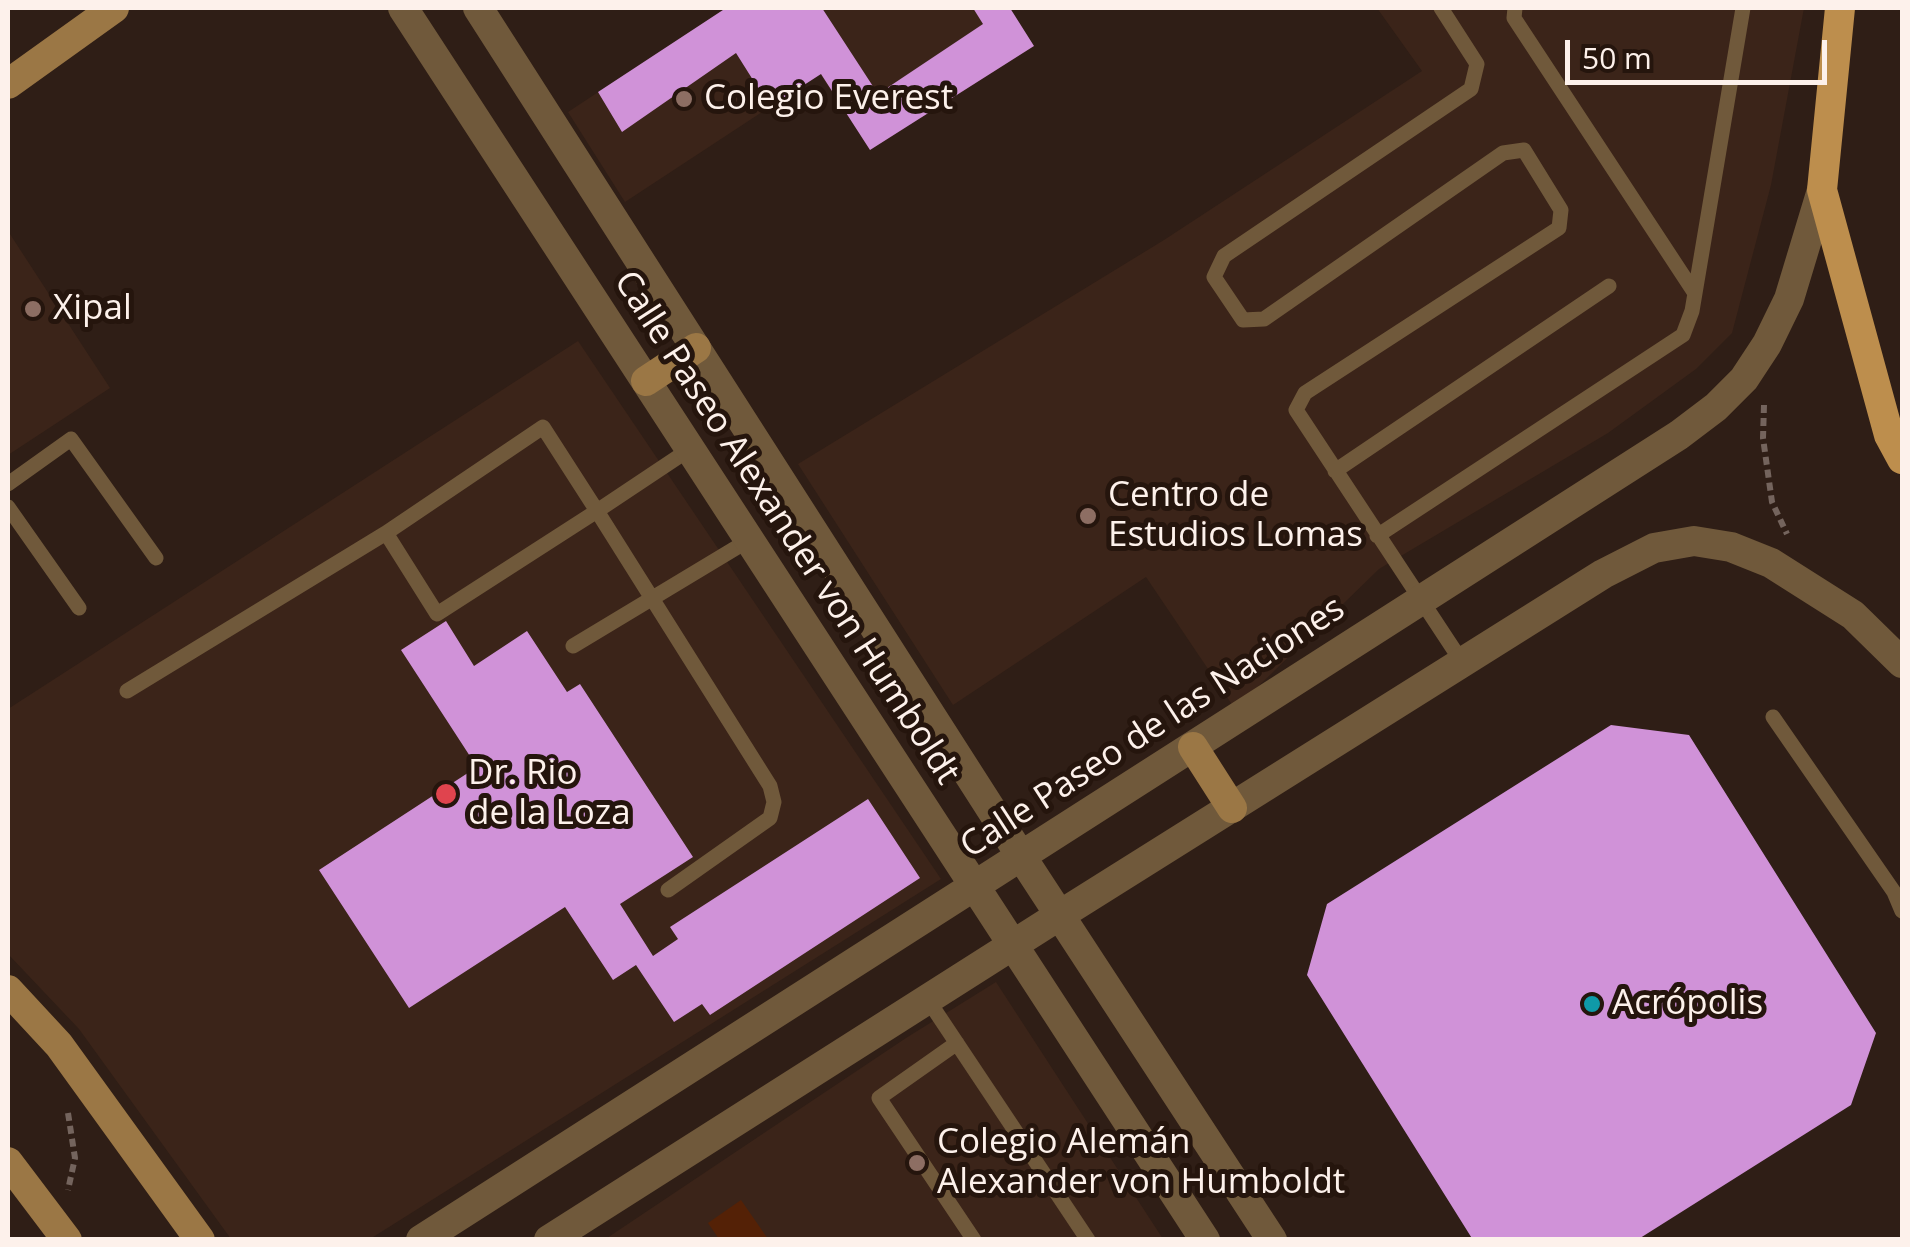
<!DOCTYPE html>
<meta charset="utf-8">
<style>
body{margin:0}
#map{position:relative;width:1910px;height:1247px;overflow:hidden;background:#2f1e16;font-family:"Open Sans",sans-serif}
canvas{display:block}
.frame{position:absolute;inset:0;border:10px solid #fdf1eb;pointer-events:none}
.scale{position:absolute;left:1565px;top:40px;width:262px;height:45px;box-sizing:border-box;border:5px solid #fdf1eb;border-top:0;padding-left:12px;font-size:30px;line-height:35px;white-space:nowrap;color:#fdf1eb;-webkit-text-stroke:8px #25150d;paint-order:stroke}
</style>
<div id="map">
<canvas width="1910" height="1247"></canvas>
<div class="frame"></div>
<div class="scale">50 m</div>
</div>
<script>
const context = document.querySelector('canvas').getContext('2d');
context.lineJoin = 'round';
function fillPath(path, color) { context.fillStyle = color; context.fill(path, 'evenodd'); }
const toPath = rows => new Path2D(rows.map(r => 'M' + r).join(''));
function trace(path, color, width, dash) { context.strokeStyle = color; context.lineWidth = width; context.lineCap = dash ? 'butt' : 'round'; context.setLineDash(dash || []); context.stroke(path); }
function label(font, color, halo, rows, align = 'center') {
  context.font = font + ' "Open Sans",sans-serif'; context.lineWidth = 10; context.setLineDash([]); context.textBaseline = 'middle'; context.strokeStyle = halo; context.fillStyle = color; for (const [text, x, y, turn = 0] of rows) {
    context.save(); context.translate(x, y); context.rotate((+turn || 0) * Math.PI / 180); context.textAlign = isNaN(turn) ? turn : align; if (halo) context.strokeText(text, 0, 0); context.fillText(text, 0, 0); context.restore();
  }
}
const built = toPath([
 [726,8,1010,8,1034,46,870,150,820,74,625,202,568,112],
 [1377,8,1804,8,1771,185,1732,333,1696,369,1608,433,1379,569,1235,709,1146,577,953,705,798,464,1164,240,1422,71],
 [8,231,110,388,8,455],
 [578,341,941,879,370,1239,231,1239,79,1029,8,954,8,709],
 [996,982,1163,1239,604,1240,906,1038]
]);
const green = toPath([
 [741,1200,768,1239,769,1239,719,1239,708,1223]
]);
const building = toPath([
 [726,8,784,8,786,10,790,8,822,8,878,94,983,24,973,8,1010,8,1034,46,870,150,821,74,770,107,736,53,622,132,598,92],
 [446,621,474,666,527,631,567,692,580,684,693,857,620,904,653,956,678,939,670,927,868,799,920,878,710,1015,702,1004,674,1022,636,965,613,980,565,907,409,1008,319,870,477,767,401,650],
 [1611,725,1689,735,1876,1033,1851,1105,1637,1240,1473,1240,1307,975,1327,904]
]);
const path = toPath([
 [1764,405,1763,438,1772,502,1787,534],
 [68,1113,75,1158,68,1190]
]);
const lane = toPath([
 [1441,8,1477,64,1471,89,1224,256,1214,277,1243,320,1264,319,1503,153,1524,150,1561,210,1559,228,1305,393,1296,410,1462,662],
 [1515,8,1514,18,1694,292],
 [1335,471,1609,286],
 [8,484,71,439,156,558],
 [8,507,79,608],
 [1377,536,1683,335,1692,311,1743,8],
 [573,646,749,540],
 [127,691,386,533],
 [1773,717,1894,892,1902,911],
 [668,890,770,818,774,802,770,786,597,511,543,427,386,533,437,614,597,511,690,449],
 [928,1000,1088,1240],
 [957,1043,879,1098,974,1240]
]);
const street = toPath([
 [403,8,1205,1240],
 [478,8,1021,856,1272,1240],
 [421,1240,1679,435,1716,407,1744,379,1767,344,1789,299,1822,190],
 [549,1240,1060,915,1603,574,1654,548,1694,541,1731,547,1771,563,1853,615,1902,663]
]);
const secondary = toPath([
 [8,84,114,8],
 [646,381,696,348],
 [1193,747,1232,808],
 [8,990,59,1045,200,1240],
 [8,1162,67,1240]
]);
const primary = toPath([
 [1840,8,1822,190,1889,435,1902,459]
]);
const markers = [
 [684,99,10,"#8d6e63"],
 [33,309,10,"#8d6e63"],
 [1088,516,10,"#8d6e63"],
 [446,794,12,"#e0444e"],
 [1592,1004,10,"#0f9aa8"],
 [917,1163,10,"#8d6e63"]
];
const poiNames = [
 ["Colegio Everest",704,99],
 ["Xipal",53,309],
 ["Centro de",1108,496],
 ["Estudios Lomas",1108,536],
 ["Dr. Rio",468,774],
 ["de la Loza",468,814],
 ["Acrópolis",1612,1004],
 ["Colegio Alemán",937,1143],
 ["Alexander von Humboldt",937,1183]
];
const streetNames = [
 ["Calle Paseo Alexander von Humboldt",786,528,57],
 ["Calle Paseo de las Naciones",1153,728,-33]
];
fillPath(built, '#3b2419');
fillPath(green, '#542106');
fillPath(building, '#d092d8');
trace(path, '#74645d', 6, [8, 5]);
trace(lane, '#70593b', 15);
trace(street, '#70593b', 30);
trace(secondary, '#9b7745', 30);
trace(primary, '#bd8e4d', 30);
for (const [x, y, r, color] of markers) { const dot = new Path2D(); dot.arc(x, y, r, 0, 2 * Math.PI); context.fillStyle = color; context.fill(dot); trace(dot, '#25150d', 4); }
label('35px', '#fdf1eb', '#25150d', poiNames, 'left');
label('35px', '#fdf1eb', '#25150d', streetNames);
</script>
